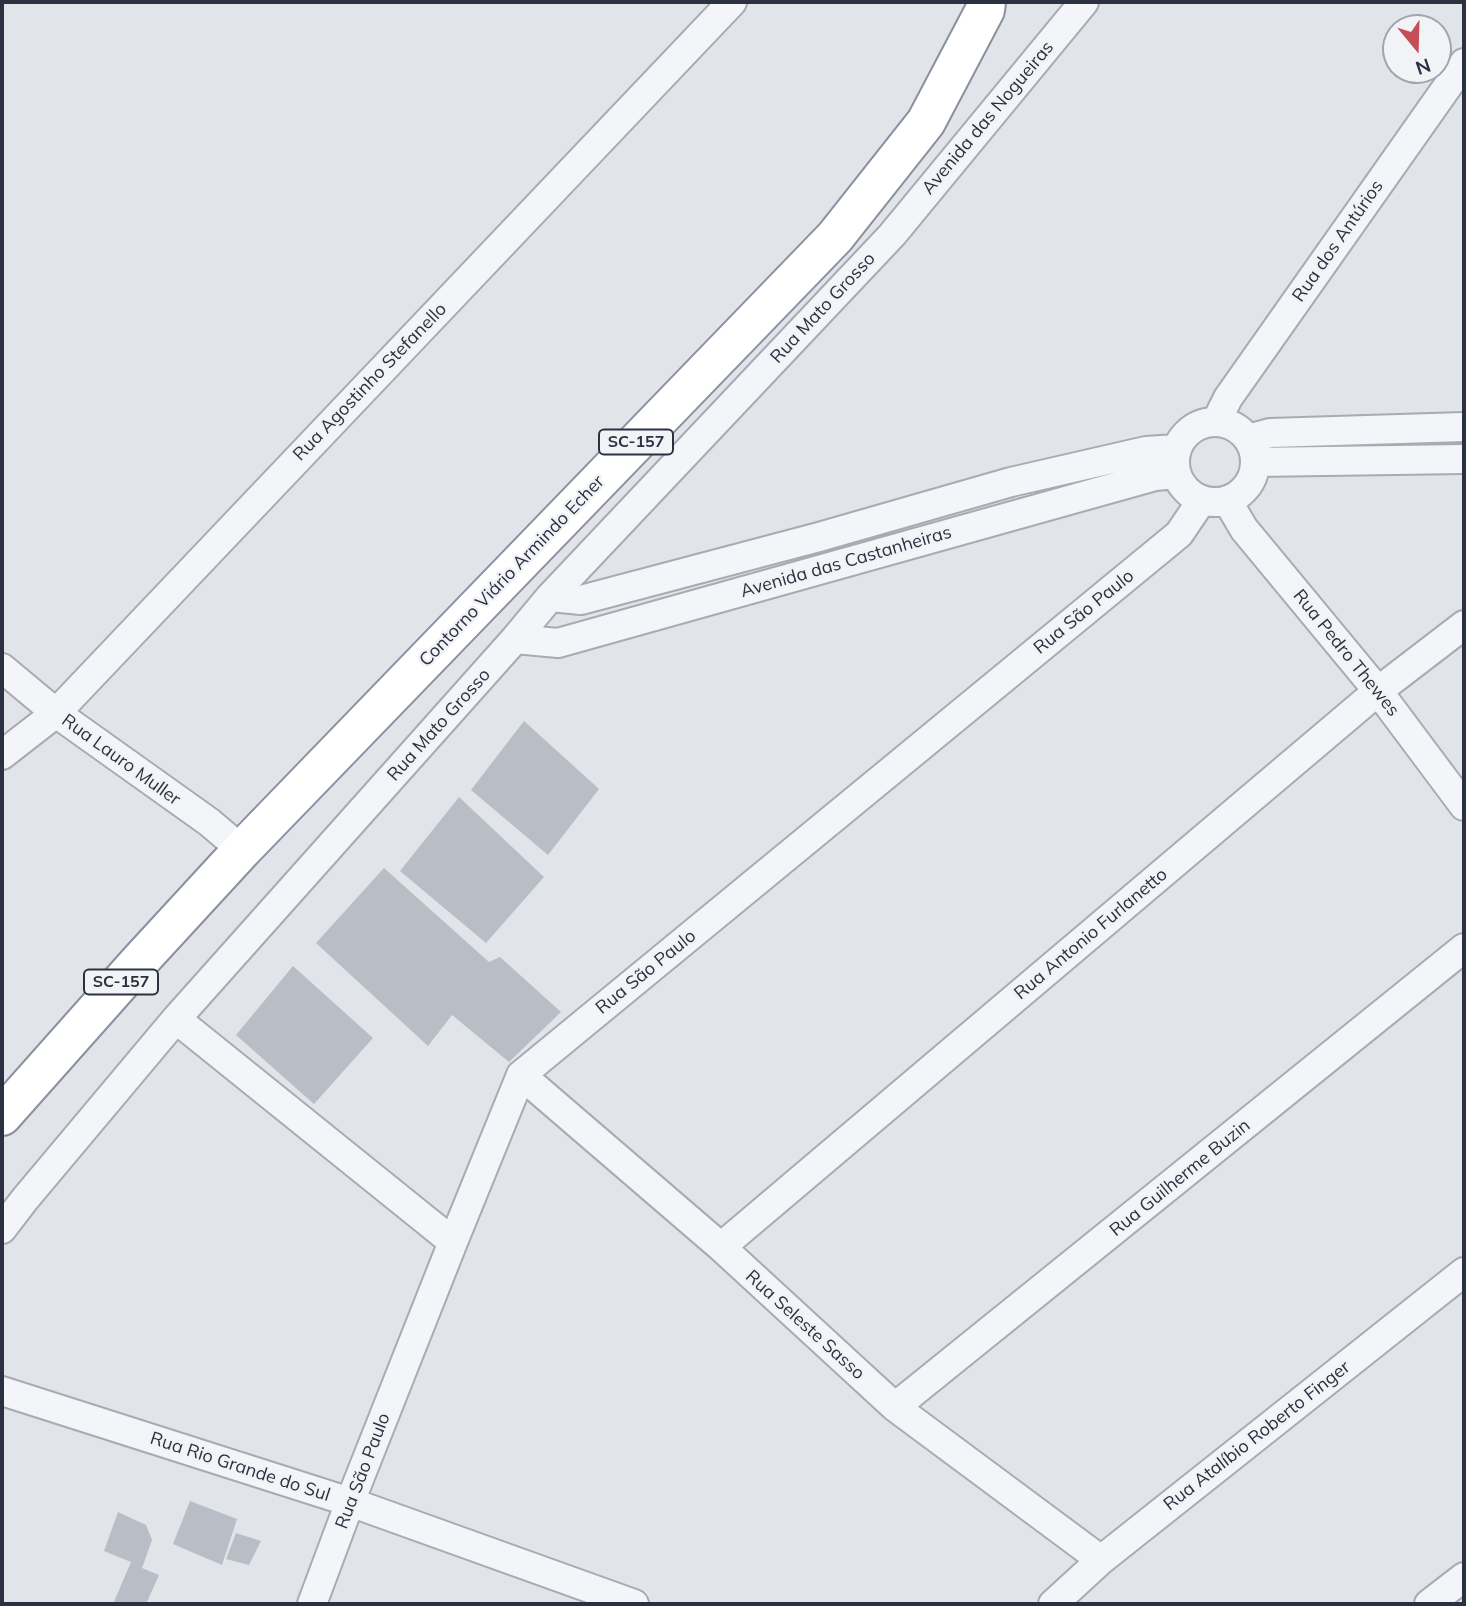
<!DOCTYPE html>
<meta charset="utf-8">
<style>
body{margin:0}
#map{position:relative;width:1466px;height:1606px;overflow:hidden;background:#e1e4e9;font-family:Mulish,sans-serif}
canvas{display:block}
.frame{position:absolute;inset:0;border:4px solid #2b3140;pointer-events:none}
.north{position:absolute;left:1382px;top:14px;width:70px;height:70px;box-sizing:border-box;background:#f1f3f7;border:2px solid #a2a5ae;border-radius:50%;rotate:161deg;font-size:19px;font-weight:700;line-height:28px;text-align:center;color:#2b3140}
.north::after{content:'';display:block;margin:auto;width:24px;height:32px;background:#c54f57;clip-path:polygon(50% 0,100% 100%,50% 72%,0 100%)}
</style>
<div id="map">
<canvas width="1466" height="1606"></canvas>
<div class="frame"></div>
<div class="north">N</div>
</div>
<script>
const context = document.querySelector('canvas').getContext('2d');
context.lineJoin = 'round';
function fillPath(path, color) { context.fillStyle = color; context.fill(path, 'evenodd'); }
const toPath = rows => new Path2D(rows.map(r => 'M' + r).join(''));
function trace(path, color, width, dash) { context.strokeStyle = color; context.lineWidth = width; context.lineCap = dash ? 'butt' : 'round'; context.setLineDash(dash || []); context.stroke(path); }
function label(font, color, halo, rows, align = 'center') {
  context.font = font + ' Mulish,sans-serif'; context.lineWidth = 5; context.setLineDash([]); context.textBaseline = 'middle'; context.strokeStyle = halo; context.fillStyle = color; for (const [text, x, y, turn = 0] of rows) {
    context.save(); context.translate(x, y); context.rotate((+turn || 0) * Math.PI / 180); context.textAlign = isNaN(turn) ? turn : align; if (halo) context.strokeText(text, 0, 0); context.fillText(text, 0, 0); context.restore();
  }
}
const building = toPath([
 [524,721,599,789,548,855,471,790],
 [459,797,544,877,486,943,400,871],
 [384,868,489,962,500,957,561,1012,509,1062,452,1015,428,1046,316,943],
 [293,966,373,1038,314,1104,236,1035],
 [190,1501,237,1519,222,1565,173,1544],
 [118,1512,146,1525,152,1540,142,1568,159,1575,146,1604,113,1604,131,1562,104,1551],
 [236,1533,261,1541,249,1565,226,1559]
]);
const minor = toPath([
 [1216,422,1228,398,1464,63],
 '1175 462a40 40 0 1 1 80 0a40 40 0 1 1-80 0Z',
 [1248,439,1270,433,1464,427],
 [1256,462,1464,459],
 [1227,500,1244,529,1378,691,1464,806],
 [550,597,581,600,819,537,1011,482,1146,451,1177,449],
 [515,639,558,643,1155,476,1177,474],
 [2,668,56,713,209,822,242,850],
 [2,755,56,713,732,2],
 [176,1019,453,1242],
 [521,1075,721,1247,895,1407,1101,1560],
 [2,1229,25,1199,176,1019,515,639,550,597,892,235,1084,2],
 [721,1247,1378,691,1464,625],
 [2,1391,350,1502,634,1604],
 [895,1407,1464,948],
 [312,1604,350,1502,453,1242,521,1075,1179,534,1202,500],
 [1053,1604,1101,1560,1464,1272],
 [1429,1604,1464,1577]
]);
const trunk = toPath([
 [2,1116,138,963,242,850,835,237,926,122,985,10,986,2]
]);
const shields = [
 [636,442,74],
 [121,982,74]
];
const shieldNames = [
 ["SC-157",636,442],
 ["SC-157",121,982]
];
const streetNames = [
 ["Avenida das Nogueiras",988,118,-50],
 ["Rua dos Antúrios",1338,241,-55],
 ["Rua Mato Grosso",823,308,-47],
 ["Rua Agostinho Stefanello",370,382,-46],
 ["Avenida das Castanheiras",846,562,-16],
 ["Contorno Viário Armindo Echer",512,571,-46],
 ["Rua São Paulo",1084,612,-39],
 ["Rua Pedro Thewes",1346,653,51],
 ["Rua Mato Grosso",439,725,-48],
 ["Rua Lauro Muller",121,760,36],
 ["Rua Antonio Furlanetto",1091,934,-40],
 ["Rua São Paulo",646,972,-39],
 ["Rua Guilherme Buzin",1180,1178,-39],
 ["Rua Seleste Sasso",805,1325,42],
 ["Rua Atalíbio Roberto Finger",1257,1436,-38],
 ["Rua Rio Grande do Sul",240,1467,18],
 ["Rua São Paulo",363,1471,-69]
];
fillPath(building, '#b9bdc5');
trace(minor, '#a7abb3', 32);
trace(trunk, '#8a909f', 42);
trace(minor, '#f4f5f8', 28);
trace(trunk, '#fff', 38);
for (const [x, y, w] of shields) { const box = new Path2D(); box.roundRect(x - w / 2, y - 12.5, w, 25, 5); context.fillStyle = '#f1f3f7'; context.fill(box); trace(box, '#2b3140', 2); }
label('bold 16px', '#2b3140', null, shieldNames);
label('18px', '#2b3140', '#f1f3f7', streetNames);
</script>
